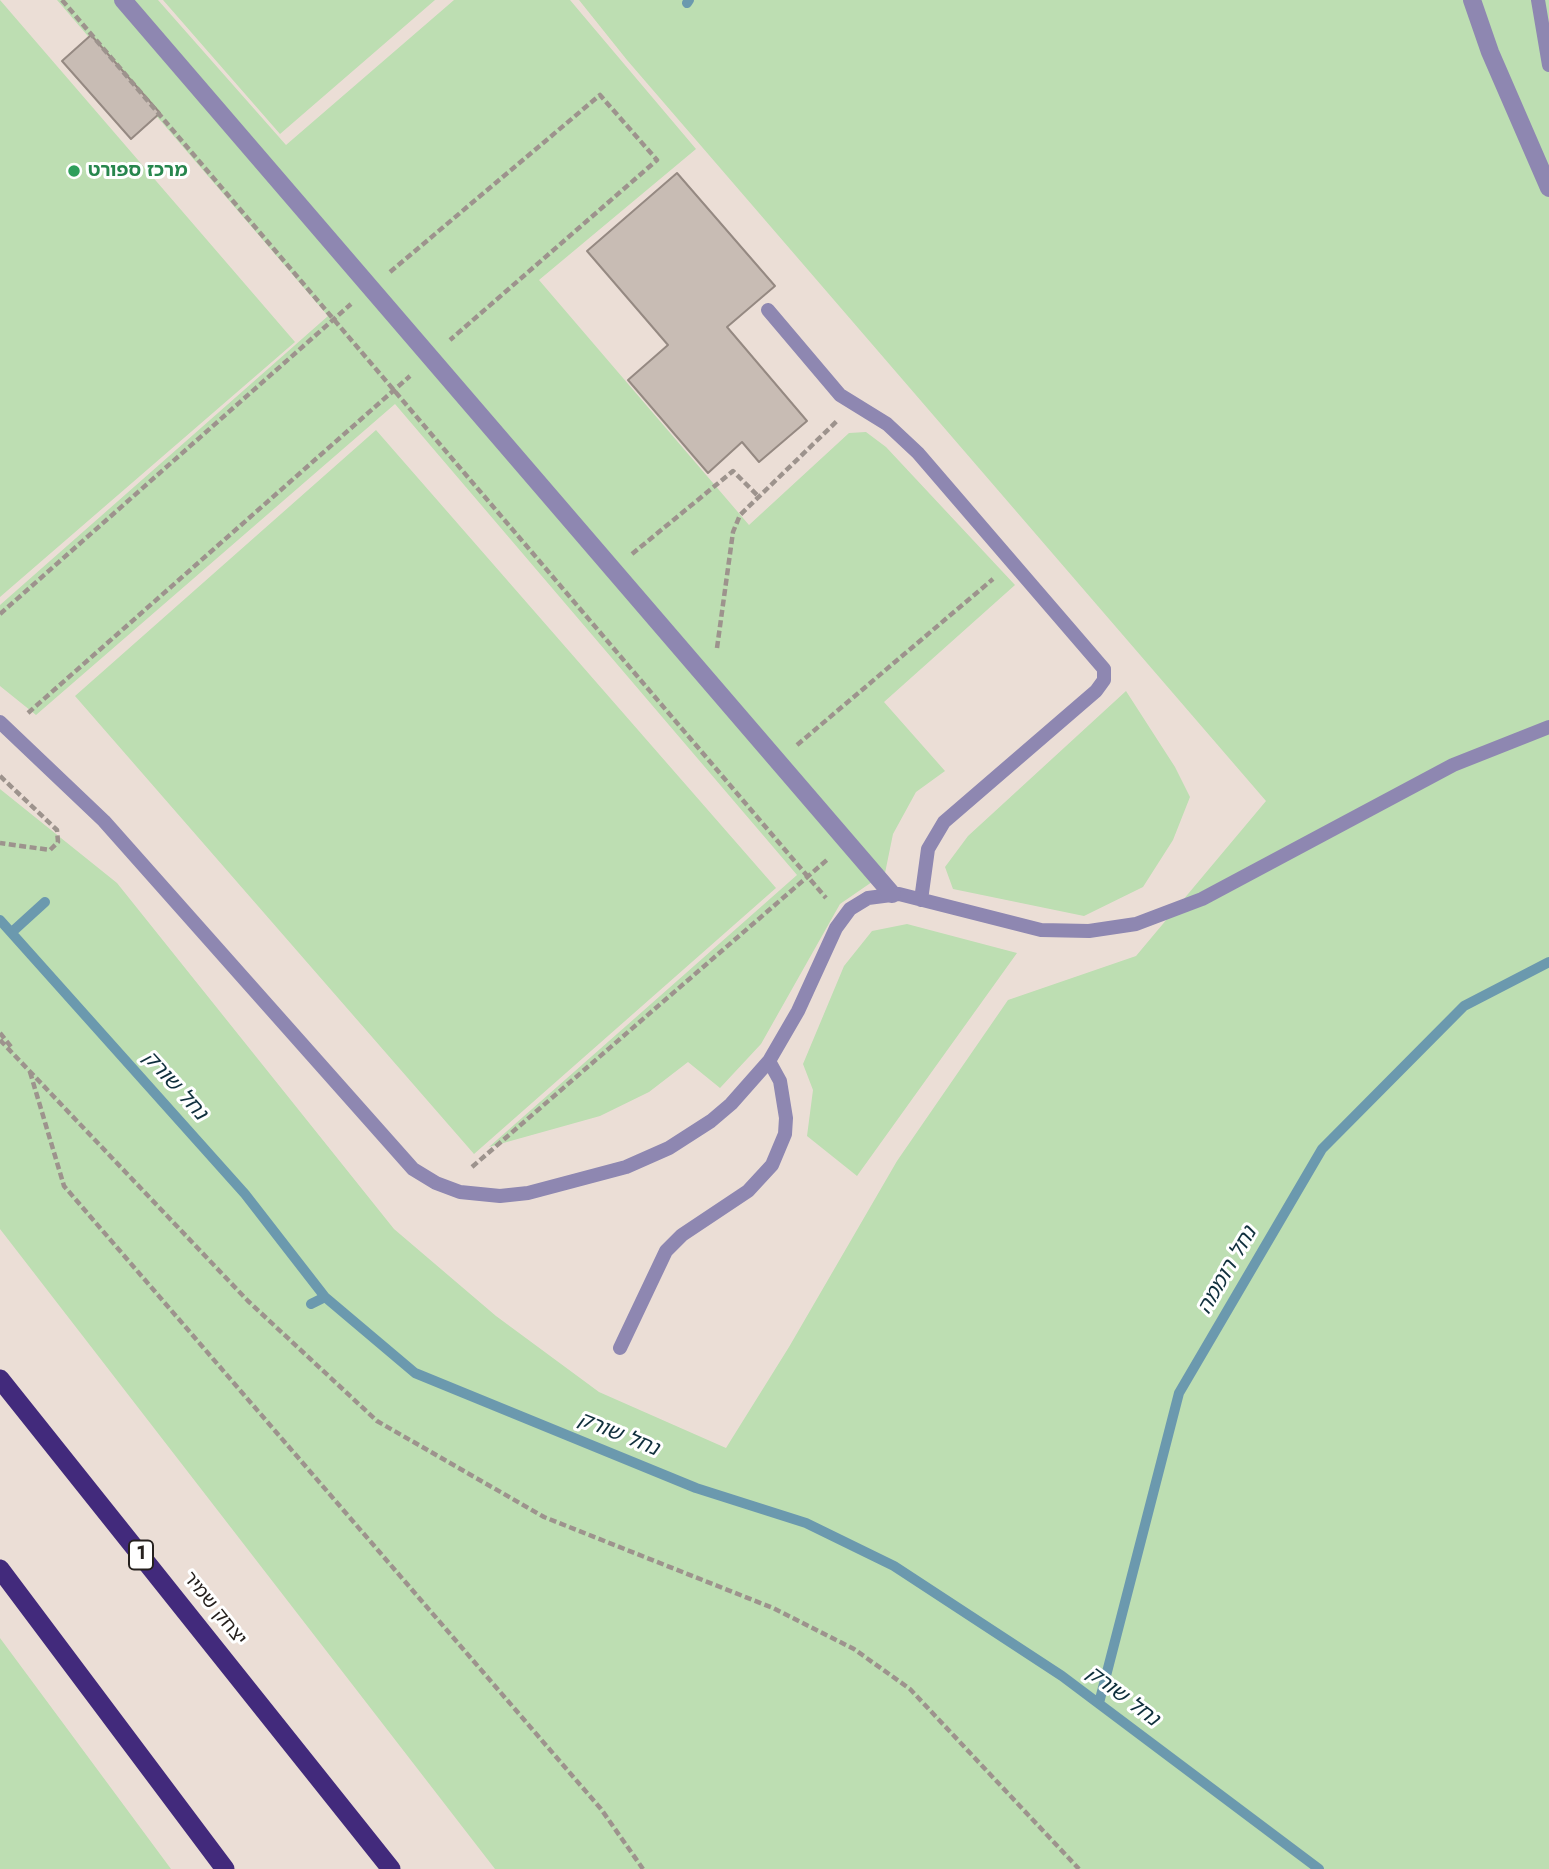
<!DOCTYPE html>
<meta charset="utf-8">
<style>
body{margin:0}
canvas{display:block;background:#ebded6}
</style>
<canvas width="1549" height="1869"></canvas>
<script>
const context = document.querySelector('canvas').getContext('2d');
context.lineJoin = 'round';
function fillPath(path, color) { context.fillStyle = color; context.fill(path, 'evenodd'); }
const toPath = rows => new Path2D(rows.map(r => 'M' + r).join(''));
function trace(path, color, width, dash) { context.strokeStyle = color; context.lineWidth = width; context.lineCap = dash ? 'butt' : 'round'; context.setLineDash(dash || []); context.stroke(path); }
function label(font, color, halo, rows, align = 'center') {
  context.font = font + ' Jost,"Noto Sans Hebrew",sans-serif'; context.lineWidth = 6; context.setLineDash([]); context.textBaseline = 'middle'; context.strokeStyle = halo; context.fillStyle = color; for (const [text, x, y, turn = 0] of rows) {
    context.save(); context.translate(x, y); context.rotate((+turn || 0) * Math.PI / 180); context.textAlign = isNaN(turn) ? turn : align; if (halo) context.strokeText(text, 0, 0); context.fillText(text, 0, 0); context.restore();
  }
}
const green = toPath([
 [0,0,295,342,0,597],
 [57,0,158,0,286,145,454,0,570,0,696,149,539,280,749,525,849,433,866,432,886,447,1015,585,884,702,945,771,916,792,893,834,885,873,840,904,761,1044,720,1088,688,1062,649,1092,600,1116,489,1147,797,875,395,404,36,715,0,686,0,605,328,316],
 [163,0,435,0,280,134],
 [579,0,1549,0,1549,1869,495,1869,0,1229,0,789,117,883,394,1229,496,1316,599,1392,726,1448,789,1347,897,1161,1008,1000,1136,956,1266,801,627,60],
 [376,430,776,888,474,1154,75,696],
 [1126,691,1175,767,1190,797,1173,840,1143,887,1084,916,953,889,945,867,968,836],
 [907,924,1017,953,857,1176,807,1136,813,1090,803,1064,844,966,872,931],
 [0,1638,171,1869,0,1869]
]);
const stream = toPath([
 [687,3,689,0],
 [0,920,245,1194,325,1297,415,1373,696,1488,806,1523,894,1566,1062,1676,1319,1869],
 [12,932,45,902],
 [311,1304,325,1297],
 [1099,1703,1179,1393,1322,1149,1464,1006,1549,962]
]);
const building = toPath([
 [91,35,160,113,131,139,62,61,91,35],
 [677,173,775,286,727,327,807,421,759,462,742,442,708,473,628,380,668,345,587,251,677,173]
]);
const path = toPath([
 [62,0,826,898],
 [390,272,600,95,657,160,450,340],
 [632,554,733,471,759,497],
 [0,614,351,304],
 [717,648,733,532,740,515,837,421],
 [28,713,410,376],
 [797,745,993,579],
 [0,776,57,830,58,842,50,850,0,843],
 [0,1033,12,1048],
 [0,1040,248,1301,377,1421,544,1517,773,1608,854,1649,910,1689,1079,1869],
 [30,1072,64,1186,601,1809,643,1869],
 [472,1167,828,859]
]);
const service = toPath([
 [1538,0,1549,65],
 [768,310,840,395,887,424,918,453,1104,669,1104,680,1096,691,944,822,928,849,921,900],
 [0,722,104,821,413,1169,436,1183,460,1192,500,1196,528,1193,626,1167,669,1148,711,1121,731,1104,769,1061,798,1011,836,928,850,909,868,898,899,894,1041,930,1089,931,1136,924,1202,899,1453,765,1549,727],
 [620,1348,666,1251,682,1235,748,1191,772,1165,785,1134,786,1118,780,1081,769,1061]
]);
const pedestrian = toPath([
 [123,0,892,894]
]);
const minor = toPath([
 [1472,0,1490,52,1549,188]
]);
const trunk = toPath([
 [0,1379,391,1869],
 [0,1569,225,1869]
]);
const markers = [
 [74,171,7,"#2e9e5b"]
];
const shields = [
 [141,1555,24]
];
const shieldNames = [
 ["1",141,1555]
];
const leisureNames = [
 ["מרכז ספורט",88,171]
];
const streetNames = [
 ["יצחק שמיר",214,1609,51]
];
const waterNames = [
 ["נחל שורק",174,1086,48],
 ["נחל רוממה",1228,1271,-60],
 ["נחל שורק",618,1435,22],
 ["נחל שורק",1122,1697,37]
];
fillPath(green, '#bddeb2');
trace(stream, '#6b99ae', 10);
fillPath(building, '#c8bcb4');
trace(building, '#958982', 2);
trace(path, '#9d938d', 4.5, [7, 3.5]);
trace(service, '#8e87b1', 14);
trace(pedestrian, '#8e87b1', 18);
trace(minor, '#8e87b1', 18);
trace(trunk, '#422a7c', 19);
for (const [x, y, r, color] of markers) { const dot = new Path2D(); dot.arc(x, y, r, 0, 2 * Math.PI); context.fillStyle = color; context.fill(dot); trace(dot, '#fff', 2.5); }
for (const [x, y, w] of shields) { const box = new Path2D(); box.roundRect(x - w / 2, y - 14.5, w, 29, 5); context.fillStyle = '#fff'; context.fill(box); trace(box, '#26211e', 2); }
label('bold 18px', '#26211e', null, shieldNames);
label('bold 19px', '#27864d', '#fff', leisureNames, 'left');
label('19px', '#26211e', '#fff', streetNames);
label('italic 21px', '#0f2f3c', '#fff', waterNames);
</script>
